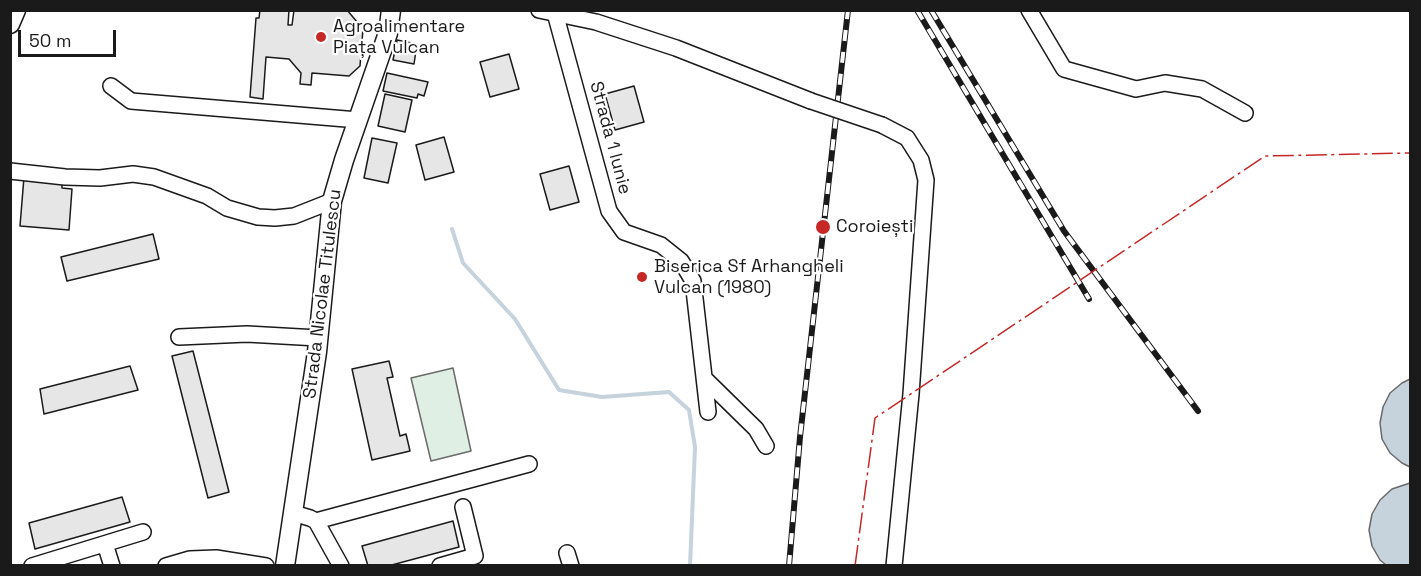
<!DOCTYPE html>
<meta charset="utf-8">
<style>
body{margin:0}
#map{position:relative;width:1421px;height:576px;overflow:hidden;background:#fff;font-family:"Space Grotesk",sans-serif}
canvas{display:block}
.frame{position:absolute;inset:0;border:12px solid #1a1a1a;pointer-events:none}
.scale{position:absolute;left:18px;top:30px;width:98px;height:27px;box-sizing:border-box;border:3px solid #1a1a1a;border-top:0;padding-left:8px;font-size:18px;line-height:21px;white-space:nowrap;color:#1a1a1a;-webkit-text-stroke:4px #fff;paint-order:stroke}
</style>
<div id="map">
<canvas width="1421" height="576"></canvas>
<div class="frame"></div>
<div class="scale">50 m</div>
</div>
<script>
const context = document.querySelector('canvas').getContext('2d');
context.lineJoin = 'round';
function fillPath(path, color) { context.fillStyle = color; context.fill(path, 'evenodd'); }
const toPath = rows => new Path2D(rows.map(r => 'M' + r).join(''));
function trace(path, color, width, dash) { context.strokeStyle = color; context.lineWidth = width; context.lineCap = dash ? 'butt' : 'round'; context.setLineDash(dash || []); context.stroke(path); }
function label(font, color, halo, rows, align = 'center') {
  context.font = font + ' "Space Grotesk",sans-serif'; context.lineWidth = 4.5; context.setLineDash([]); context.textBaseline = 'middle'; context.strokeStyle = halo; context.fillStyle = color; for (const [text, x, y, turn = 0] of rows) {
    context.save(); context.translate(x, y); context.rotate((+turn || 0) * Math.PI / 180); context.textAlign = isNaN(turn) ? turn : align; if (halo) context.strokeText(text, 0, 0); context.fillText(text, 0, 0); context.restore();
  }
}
const green = toPath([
 [453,368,471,451,431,461,411,378,453,368]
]);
const water = toPath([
 [1410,379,1410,467,1402,463,1390,453,1382,439,1380,423,1383,407,1390,393,1402,383,1410,379],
 [1410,483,1410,565,1386,565,1380,560,1372,546,1369,530,1372,514,1380,500,1392,489,1410,483]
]);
const stream = toPath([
 [452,229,463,263,515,319,559,390,602,397,669,392,689,410,695,447,690,566]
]);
const building = toPath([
 [260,10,289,10,288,25,292,25,294,10,347,10,363,29,360,66,349,76,312,73,311,85,300,84,301,73,289,59,266,57,263,99,250,97,256,18,259,18,260,10],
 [397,40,417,44,414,64,393,60,397,40],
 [509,54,519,89,490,97,480,62,509,54],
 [387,73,428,82,424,96,418,94,417,98,383,91,387,73],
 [634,86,644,122,615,130,605,94,634,86],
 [385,94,412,100,405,132,378,126,385,94],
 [444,137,454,172,425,180,416,145,444,137],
 [372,138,397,143,388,183,364,178,372,138],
 [569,166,579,202,550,210,540,174,569,166],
 [24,177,62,180,62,188,72,189,69,230,20,226,24,177],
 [153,234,159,259,67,281,61,257,153,234],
 [193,351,229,492,208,498,172,356,193,351],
 [389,361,393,377,387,378,400,436,406,434,410,451,372,460,352,369,389,361],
 [130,366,138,390,44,414,40,389,130,366],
 [122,497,130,522,35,549,29,523,122,497],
 [453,521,459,547,388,566,368,566,362,546,453,521]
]);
const minor = toPath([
 [539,10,596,22,676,48,811,101],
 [1029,10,1064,69,1136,89,1165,83,1202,89,1245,113],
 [555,13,609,211,624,232,661,245,681,261,693,281,708,412],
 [111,86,131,101,358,120],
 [882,125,907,138,921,160,926,180,911,394,894,566],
 [10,171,65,177,100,178,133,174,154,177,207,196,227,208,258,217,275,218,294,216,332,201],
 [179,337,247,334,318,338],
 [704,378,756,429,766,446],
 [293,513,310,518,316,521,341,566],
 [316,521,529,464],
 [105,544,112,566],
 [567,553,571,566],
 [32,566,143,532],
 [166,566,190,559,216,558,266,566],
 [440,566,475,556,463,507]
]);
const major = toPath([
 [10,24,16,10],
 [285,566,317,352,332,201,344,160,388,33,391,10]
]);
const rail = toPath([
 [917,10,1089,299],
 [931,10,1064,231,1198,411],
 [789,566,800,437,848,10]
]);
const minorBridge = toPath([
 [811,101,882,125]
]);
const power = toPath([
 [855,566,875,418,1265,156,1410,153]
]);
const markers = [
 [321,37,6,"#c62828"],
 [823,227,8,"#c62828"],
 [642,277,6,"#c62828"]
];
const poiNames = [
 ["Agroalimentare",333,27],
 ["Piața Vulcan",333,48],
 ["Coroiești",836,227],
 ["Biserica Sf Arhangheli",654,267],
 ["Vulcan (1980)",654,288]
];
const streetNames = [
 ["Strada 1 Iunie",610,138,75],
 ["Strada Nicolae Titulescu",323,294,-83]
];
fillPath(green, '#e0efe3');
trace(green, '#6a6a6a', 1.5);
fillPath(water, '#c6d2dc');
trace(water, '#6a6a6a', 1.5);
trace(stream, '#c6d2dc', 4);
fillPath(building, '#e6e6e6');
trace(building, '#1a1a1a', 1.5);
trace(minor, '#1a1a1a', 18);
trace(major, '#1a1a1a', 21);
trace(minor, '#fff', 15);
trace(major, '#fff', 18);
trace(rail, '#1a1a1a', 6);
trace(rail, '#fff', 4, [11]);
trace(minorBridge, '#1a1a1a', 18, []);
trace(minorBridge, '#fff', 15);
trace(power, '#c62828', 1.5, [21, 4.5, 3, 4.5]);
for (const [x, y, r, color] of markers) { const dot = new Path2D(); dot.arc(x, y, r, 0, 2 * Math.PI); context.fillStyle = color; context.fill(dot); trace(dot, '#fff', 2); }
label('18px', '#1a1a1a', '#fff', poiNames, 'left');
label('18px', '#1a1a1a', '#fff', streetNames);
</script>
